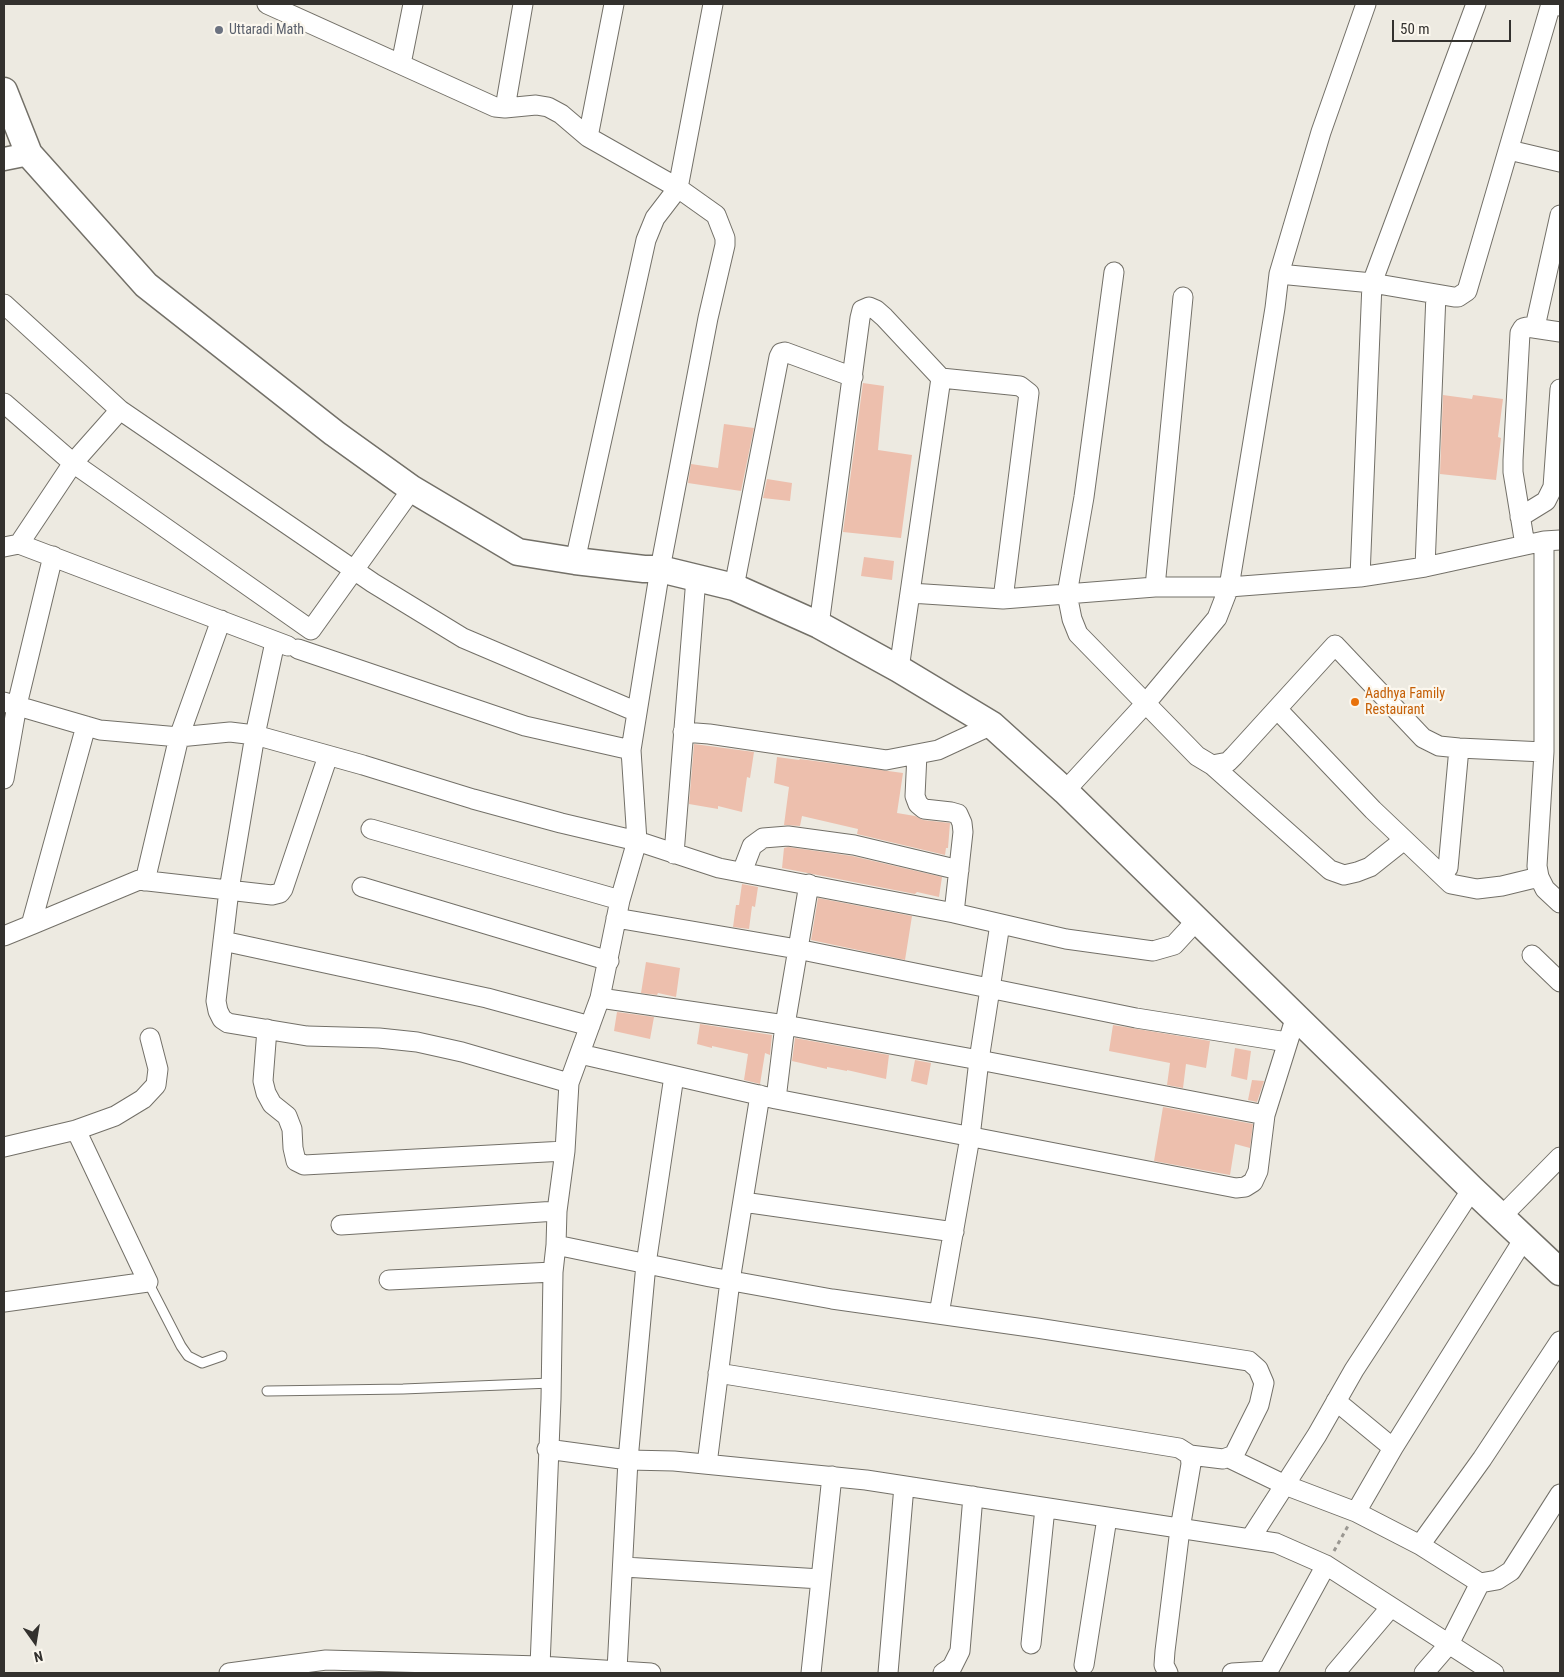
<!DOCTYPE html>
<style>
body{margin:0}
#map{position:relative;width:1564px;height:1677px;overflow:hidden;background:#edeae1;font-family:"Roboto Condensed",sans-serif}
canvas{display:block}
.frame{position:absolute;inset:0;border:5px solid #33312e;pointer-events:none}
.north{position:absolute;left:10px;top:1617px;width:50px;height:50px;-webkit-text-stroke:4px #fbf7ee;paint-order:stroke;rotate:167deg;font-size:14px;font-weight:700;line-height:20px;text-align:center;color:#33312e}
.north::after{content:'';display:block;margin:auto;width:18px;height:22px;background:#33312e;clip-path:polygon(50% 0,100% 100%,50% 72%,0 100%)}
.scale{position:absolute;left:1392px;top:20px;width:119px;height:22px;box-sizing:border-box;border:2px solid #33312e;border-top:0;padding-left:6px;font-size:15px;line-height:18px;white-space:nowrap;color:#33312e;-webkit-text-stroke:4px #fbf7ee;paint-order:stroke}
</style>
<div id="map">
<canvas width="1564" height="1677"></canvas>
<div class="frame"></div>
<div class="north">N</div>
<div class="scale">50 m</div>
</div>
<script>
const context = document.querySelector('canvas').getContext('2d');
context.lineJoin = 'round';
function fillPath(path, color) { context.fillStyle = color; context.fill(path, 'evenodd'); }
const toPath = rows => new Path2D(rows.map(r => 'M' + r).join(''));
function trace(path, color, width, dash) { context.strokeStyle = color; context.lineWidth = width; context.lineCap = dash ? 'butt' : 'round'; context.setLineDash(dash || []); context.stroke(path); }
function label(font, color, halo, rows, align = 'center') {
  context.font = font + ' "Roboto Condensed",sans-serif'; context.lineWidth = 4.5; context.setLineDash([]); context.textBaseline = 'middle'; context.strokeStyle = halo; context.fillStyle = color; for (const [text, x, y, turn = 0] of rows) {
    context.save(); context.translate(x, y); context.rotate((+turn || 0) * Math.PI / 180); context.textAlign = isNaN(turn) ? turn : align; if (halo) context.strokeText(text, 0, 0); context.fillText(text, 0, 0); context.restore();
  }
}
const building = toPath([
 [863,383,884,386,878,450,912,455,901,538,843,532],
 [1443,395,1472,399,1473,395,1503,399,1498,437,1501,438,1496,480,1440,474],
 [724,424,754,428,741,491,688,483,691,464,718,468],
 [767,479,792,483,790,501,763,498],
 [864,557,894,561,892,580,861,576],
 [694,744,754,752,750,778,747,777,742,812,718,806,718,809,689,804],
 [777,757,799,760,800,759,903,773,897,813,915,816,923,820,950,823,948,848,946,848,945,855,857,834,858,829,802,816,800,826,784,825,789,787,774,783],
 [788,847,852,856,942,877,939,897,917,892,915,894,782,868,784,848],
 [742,884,758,887,755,907,752,906,749,929,733,927,736,905,739,905],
 [818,898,912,916,905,960,811,940],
 [646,962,680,968,676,997,658,993,657,995,641,993],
 [617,1012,654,1017,650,1039,614,1031],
 [700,1024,772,1035,770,1055,765,1053,760,1084,744,1080,748,1054,712,1046,712,1048,697,1044],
 [1113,1025,1210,1041,1206,1068,1186,1064,1183,1088,1167,1085,1170,1063,1109,1051],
 [795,1038,889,1055,886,1079,847,1070,847,1071,827,1067,827,1069,792,1061],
 [1235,1048,1251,1051,1247,1080,1231,1076],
 [915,1060,931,1063,927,1085,911,1081],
 [1252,1080,1264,1081,1257,1102,1248,1100],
 [1163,1107,1253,1124,1250,1148,1235,1144,1230,1175,1154,1161]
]);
const path = toPath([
 [1334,1551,1348,1526]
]);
const service = toPath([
 [148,1282,181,1346,188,1356,202,1363,222,1356],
 [267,1391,403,1389,551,1383]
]);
const minor = toPath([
 [267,4,495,107,505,108,536,105,548,107,561,114,588,137,678,188,716,215,725,238,725,245,708,318,660,569,631,750,525,726,298,649],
 [401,64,413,4],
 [505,108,523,4],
 [588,137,614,4],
 [1509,150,1560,162],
 [1114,272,1084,497,1067,594,1072,619,1078,634,1197,756,1212,765,1228,762,1234,756,1335,645,1423,738,1439,746,1459,748,1544,752],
 [1279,274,1321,132,1366,4],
 [4,304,120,410,73,463,19,544,4,547],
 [1535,327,1560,215],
 [4,403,73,463,311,630,412,489],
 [120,410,373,583,463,638,637,712],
 [1520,517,1546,501,1553,487,1560,389],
 [1544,541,1544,752,1537,866,1539,877,1545,889,1560,903],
 [19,544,288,646],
 [1525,545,1513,472,1513,460,1520,333,1523,328,1527,327,1560,332],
 [575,561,646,240,655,218,678,188,713,4],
 [1425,567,1436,294],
 [1360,577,1372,283,1476,4],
 [734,587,779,357,781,353,785,352,853,377],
 [1155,587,1183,297],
 [910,593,1003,599,1155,587,1229,587,1360,577,1425,567,1544,541,1560,540],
 [819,625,860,318,862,310,869,307,876,310,884,317,941,378,1020,386,1029,393,1003,599],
 [275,642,255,735,229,890,216,1001,218,1011,222,1019,228,1023,307,1036,379,1038,417,1042,462,1052,569,1083],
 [899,669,941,378],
 [4,702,100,730,179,737,230,732,255,735,363,765,473,799,561,823,637,841,719,868,954,913,1066,939,1153,951,1174,945,1197,920],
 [1277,709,1373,810,1451,884,1477,889,1502,886,1539,877],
 [683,732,709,734,886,760,938,750,992,725],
 [917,754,915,796,918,804,924,809,951,812,958,814,962,823,963,832,954,913],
 [1212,765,1330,870,1344,875,1357,872,1370,867,1404,840],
 [4,779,17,705,53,556],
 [1065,791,1146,703,1217,618,1229,587,1275,308,1279,274,1372,283,1454,297,1458,297,1467,291,1551,4,1560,6],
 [371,829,620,900],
 [674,854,696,578],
 [1448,868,1459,748],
 [742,872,752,846,763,838,788,836,854,845,959,870],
 [145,881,179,737,221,620],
 [362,887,609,961],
 [616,918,797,949,1136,1018,1287,1042],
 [31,925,139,880,272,895,280,893,283,889,328,756],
 [4,936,31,925,86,726],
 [223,941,487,998,590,1026],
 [1532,955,1560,982],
 [600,998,785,1025,979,1060,1265,1115],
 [267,1029,263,1081,266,1093,272,1104,287,1116,292,1129,293,1148,296,1161,304,1165,565,1151],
 [580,1054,776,1099,1236,1188,1245,1187,1253,1182,1258,1171,1265,1115,1296,1016],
 [776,1099,785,1025,809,884],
 [4,1147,76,1130,115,1116,143,1099,156,1085,158,1069,150,1038],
 [743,1202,954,1232],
 [1502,1216,1560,1157],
 [341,1225,557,1211],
 [556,1245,710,1277,832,1299,1037,1328,1249,1361,1258,1369,1264,1383,1259,1405,1234,1455,1223,1459,1190,1455],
 [389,1280,553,1272],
 [4,1302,148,1282,76,1130],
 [939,1314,970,1137,979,1060,1000,924],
 [718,1373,1179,1448,1190,1455,1191,1464,1180,1529,1165,1651,1164,1665,1168,1673],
 [1336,1401,1393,1448],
 [547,1449,628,1460,674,1461,866,1480,1276,1543,1326,1565,1494,1673],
 [1229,1458,1285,1485,1356,1512,1420,1545,1480,1583,1497,1580,1511,1571,1560,1494],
 [707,1464,730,1281,760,1095],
 [1356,1512,1393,1448,1525,1237],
 [1250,1539,1317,1435,1354,1370,1472,1189],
 [1420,1545,1482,1459,1560,1341],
 [624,1567,821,1579],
 [1031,1644,1045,1508],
 [1084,1665,1107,1518],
 [540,1666,551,1399,553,1272,556,1245,557,1211,565,1151,569,1083,600,998,620,900,637,841,631,750],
 [617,1670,628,1460,646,1264,674,1076],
 [229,1673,326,1660,540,1666,651,1673],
 [811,1673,832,1476],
 [888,1673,904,1486],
 [943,1673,952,1667,960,1651,973,1496],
 [1232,1673,1267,1671],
 [1267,1673,1326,1565],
 [1335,1673,1391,1607],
 [1424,1673,1449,1644,1480,1583]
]);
const tertiary = toPath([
 [4,159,29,154]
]);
const secondary = toPath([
 [4,91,29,154,146,285,334,433,412,489,518,552,575,561,644,569,660,569,734,587,819,625,899,669,992,725,1065,791,1472,1189,1560,1272]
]);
const markers = [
 [219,30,5,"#6b7280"],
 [1355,702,5,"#e8710a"]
];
const worshipNames = [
 ["Uttaradi Math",229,30]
];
const foodNames = [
 ["Aadhya Family",1365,694],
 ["Restaurant",1365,710]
];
fillPath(building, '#edbfad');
trace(service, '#737068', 11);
trace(minor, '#737068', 21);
trace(tertiary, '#737068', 25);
trace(secondary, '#737068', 29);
trace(path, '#9a9791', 3, [4, 4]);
trace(service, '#fff', 9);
trace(minor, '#fff', 19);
trace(tertiary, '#fff', 22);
trace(secondary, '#fff', 26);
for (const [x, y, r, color] of markers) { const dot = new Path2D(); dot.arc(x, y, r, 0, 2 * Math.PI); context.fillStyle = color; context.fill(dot); trace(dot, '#fbf7ee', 2); }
label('14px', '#5b616d', '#fbf7ee', worshipNames, 'left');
label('14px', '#c56008', '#fbf7ee', foodNames, 'left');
</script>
